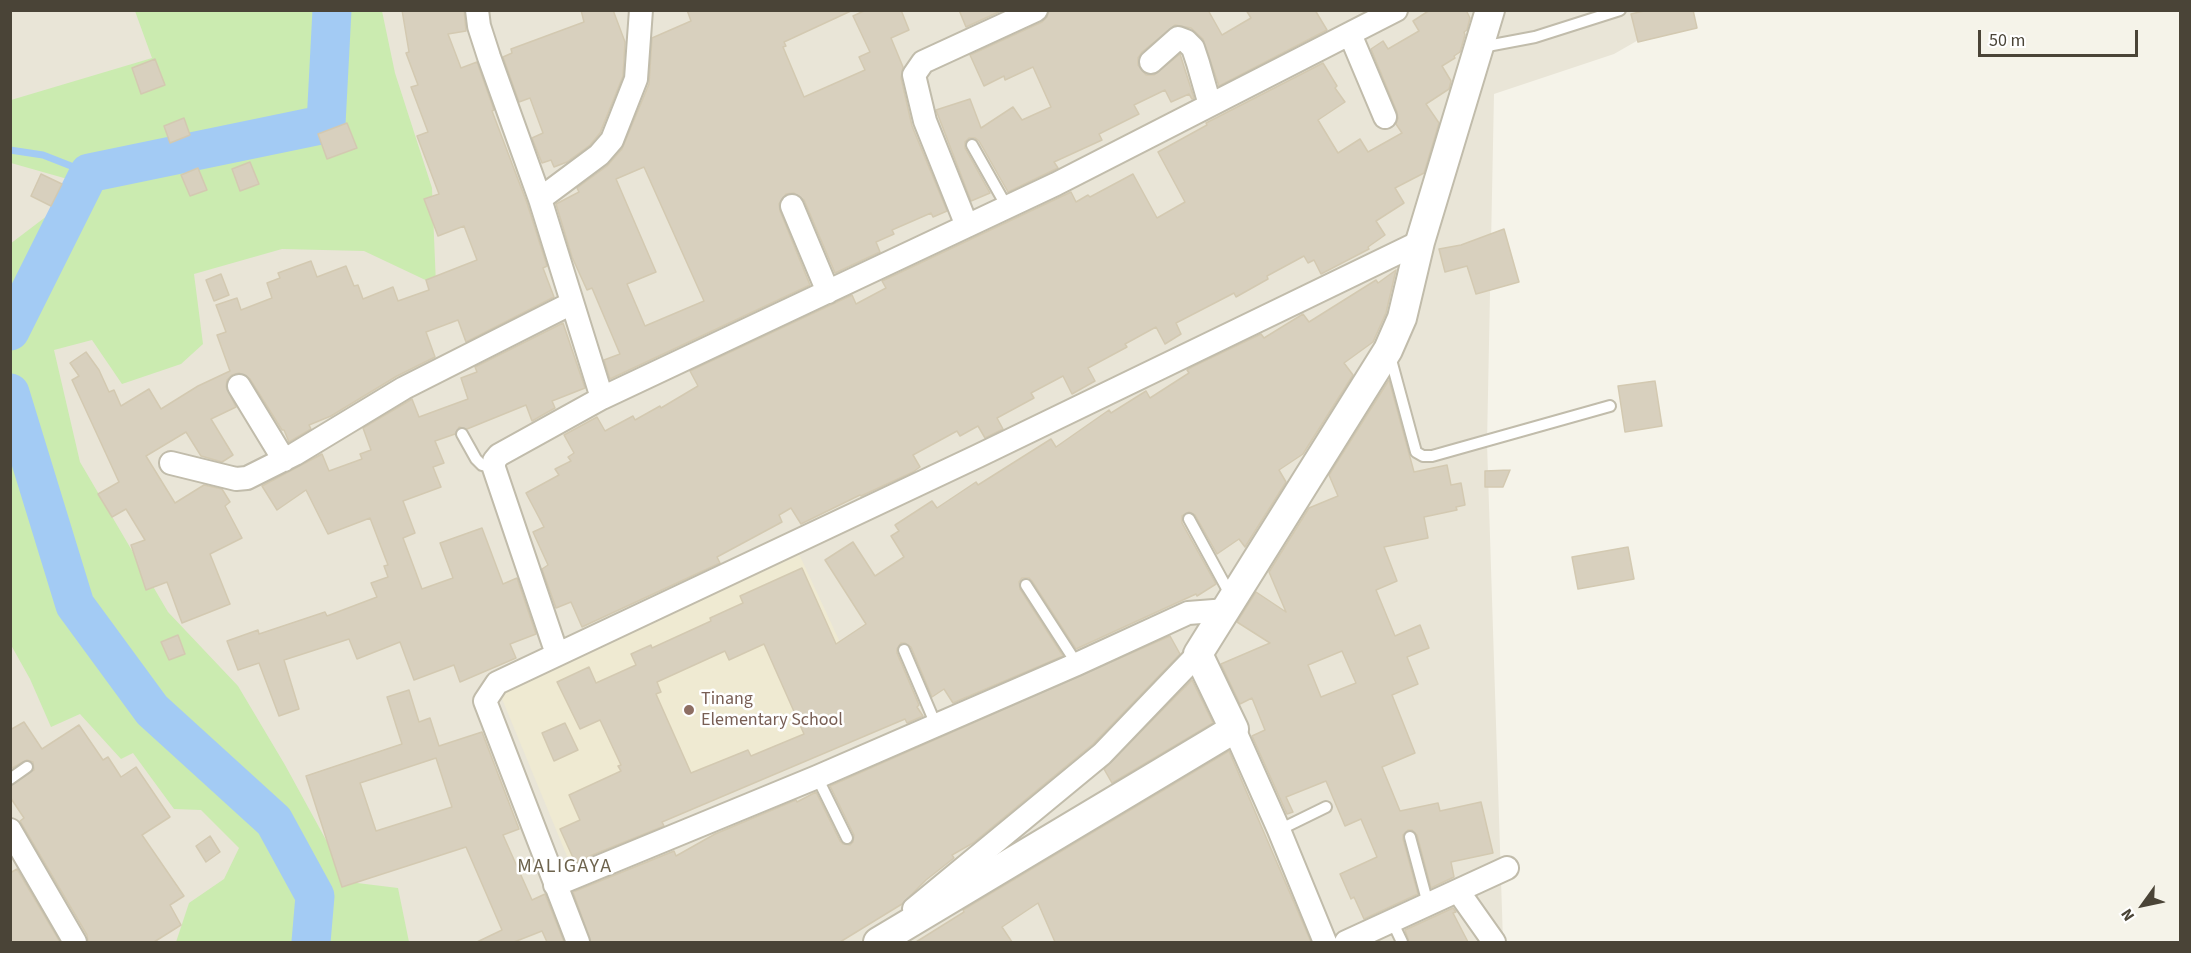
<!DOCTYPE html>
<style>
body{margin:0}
#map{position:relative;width:2191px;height:953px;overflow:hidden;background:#f5f3e9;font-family:"Source Sans 3",sans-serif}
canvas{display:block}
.frame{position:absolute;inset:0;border:12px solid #4a4437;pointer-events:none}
.north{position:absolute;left:2113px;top:875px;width:60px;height:60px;-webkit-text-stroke:4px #fff;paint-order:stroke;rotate:237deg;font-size:16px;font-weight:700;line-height:24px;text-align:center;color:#4a4437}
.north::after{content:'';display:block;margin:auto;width:21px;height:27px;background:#4a4437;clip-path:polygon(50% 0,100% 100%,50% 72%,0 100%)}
.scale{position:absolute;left:1978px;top:30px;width:160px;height:27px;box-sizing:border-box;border:3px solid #4a4437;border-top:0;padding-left:8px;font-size:18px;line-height:21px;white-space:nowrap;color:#4a4437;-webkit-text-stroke:4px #fff;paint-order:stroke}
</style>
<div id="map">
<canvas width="2191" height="953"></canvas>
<div class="frame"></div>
<div class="north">N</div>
<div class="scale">50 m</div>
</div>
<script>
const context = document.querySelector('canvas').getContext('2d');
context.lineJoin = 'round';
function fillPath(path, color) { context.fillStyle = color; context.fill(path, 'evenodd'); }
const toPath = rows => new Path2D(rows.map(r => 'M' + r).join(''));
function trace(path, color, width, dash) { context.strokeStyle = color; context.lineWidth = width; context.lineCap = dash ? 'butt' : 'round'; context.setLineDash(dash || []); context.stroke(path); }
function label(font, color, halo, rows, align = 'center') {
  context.font = font + ' "Source Sans 3",sans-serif'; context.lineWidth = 5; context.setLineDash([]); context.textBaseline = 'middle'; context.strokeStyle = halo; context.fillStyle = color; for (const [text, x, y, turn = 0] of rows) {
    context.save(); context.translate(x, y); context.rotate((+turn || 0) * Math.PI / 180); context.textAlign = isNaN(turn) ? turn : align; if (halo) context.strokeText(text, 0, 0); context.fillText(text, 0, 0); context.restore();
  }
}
const residential = toPath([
 [10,11,1689,11,1614,54,1494,94,1487,443,1503,942,11,942]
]);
const education = toPath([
 [799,554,879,726,569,861,500,694]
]);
const green = toPath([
 [135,11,382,11,395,73,432,188,436,285,364,251,282,249,194,274,203,344,181,364,122,384,92,340,54,350,80,462,168,612,238,686,285,765,349,882,398,888,409,942,176,942,189,903,224,879,239,848,201,810,174,809,133,753,121,759,80,714,51,727,30,679,11,645,10,244,64,203,71,180,11,163,11,100,152,58]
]);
const stream = toPath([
 [10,150,43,155,89,173]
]);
const river = toPath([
 [10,331,89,173,326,124,332,10],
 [10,393,75,605,152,710,274,821,315,896,311,942]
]);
const building = toPath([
 [402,10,464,10,466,31,448,34,461,68,477,62,494,110,492,111,527,203,547,266,543,268,554,297,466,342,458,320,426,332,435,357,397,376,331,416,309,425,311,429,289,442,284,430,282,430,250,379,239,373,232,375,227,380,226,387,236,407,211,419,233,455,222,462,201,456,186,432,146,456,175,503,204,485,222,489,230,502,225,506,242,538,210,554,230,604,182,623,167,582,146,590,131,545,145,540,126,509,112,517,98,494,119,482,72,380,79,376,70,363,86,352,99,370,109,392,114,390,121,406,149,389,161,409,198,386,230,371,217,335,226,332,216,305,237,298,241,310,272,298,267,283,280,278,278,273,311,261,317,277,346,266,354,286,358,285,363,299,393,287,398,301,429,290,426,280,477,260,464,226,438,236,424,199,439,194,417,136,428,132,411,87,418,85,406,53,409,52,402,10],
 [581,10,613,10,625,42,623,76,600,133,590,145,567,162,554,167,551,160,542,163,532,138,543,133,530,98,519,102,503,57,512,53,511,49,584,22,581,10],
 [687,10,853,10,784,42,786,46,783,47,804,97,865,70,859,57,870,52,853,16,866,10,901,10,909,30,891,38,903,67,901,78,912,126,947,211,933,217,931,213,892,230,894,234,876,242,880,252,835,273,804,200,794,193,786,194,779,204,780,211,810,285,610,379,604,360,620,354,592,288,587,290,572,257,556,204,579,192,577,188,607,166,622,149,649,84,652,38,691,21,687,10],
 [644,167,704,301,645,326,627,284,656,272,616,179,644,167],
 [959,10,1003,10,966,27,959,10],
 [1049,10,1208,10,1222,35,1251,18,1246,10,1315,10,1327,30,1219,86,1203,39,1191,28,1175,25,1142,52,1138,58,1138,65,1146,75,1154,75,1180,54,1194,98,1192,99,1189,94,1171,102,1165,90,1134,105,1139,114,1099,134,1102,140,1054,162,1058,168,1008,192,979,141,975,138,969,138,965,142,965,148,990,193,971,201,936,110,970,99,981,128,1013,107,1022,120,1051,107,1033,67,1005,80,1004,76,984,86,970,55,1042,22,1047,17,1049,10],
 [1430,10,1466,10,1470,18,1467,30,1464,32,1465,35,1460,52,1454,56,1455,58,1442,66,1451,81,1449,89,1426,104,1439,123,1424,173,1395,188,1404,203,1376,221,1385,235,1368,247,1369,249,1321,274,1314,260,1308,263,1304,256,1267,276,1268,279,1236,297,1234,293,1176,323,1181,334,1165,344,1156,327,1125,344,1127,347,1088,368,1095,381,1072,394,1063,376,1031,393,1034,398,997,418,1003,429,985,438,978,426,960,436,957,431,913,455,920,467,913,472,861,496,860,495,801,524,791,508,779,515,782,522,717,557,720,563,582,627,571,602,556,608,542,569,548,565,533,532,544,527,526,493,559,475,555,469,571,461,568,457,574,453,564,435,597,417,605,431,633,416,635,420,660,406,661,408,698,386,690,371,852,295,856,304,886,288,882,281,1071,192,1076,202,1088,195,1090,197,1133,174,1157,218,1185,202,1158,152,1207,125,1206,123,1323,63,1337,86,1335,88,1345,102,1318,120,1338,153,1360,139,1368,152,1402,133,1396,124,1398,118,1397,112,1371,49,1383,41,1388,49,1419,31,1413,21,1430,10],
 [1648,10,1693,10,1697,28,1638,42,1631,14,1648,10],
 [155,59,165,85,141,94,132,68,155,59],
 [184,118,190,135,170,143,164,126,184,118],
 [347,123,357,148,327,159,318,134,347,123],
 [250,162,259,184,240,191,232,169,250,162],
 [198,168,207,190,190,196,181,175,198,168],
 [41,174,62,184,51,206,31,196,41,174],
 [1504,229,1519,282,1476,294,1467,266,1445,272,1439,249,1461,245,1504,229],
 [1396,270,1386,313,1373,342,1344,363,1353,375,1303,454,1279,470,1286,482,1245,547,1239,539,1217,554,1195,515,1189,512,1182,516,1182,523,1216,584,1197,596,1196,594,1076,649,1032,581,1029,578,1022,578,1019,582,1020,589,1063,656,953,703,944,689,932,697,911,647,905,643,901,643,897,649,897,653,919,705,917,707,923,716,907,723,905,719,662,822,664,826,575,862,560,829,580,820,569,795,621,771,618,766,621,765,600,720,580,729,557,682,589,667,596,683,636,665,631,654,651,645,652,648,711,621,710,618,743,603,740,596,802,568,836,644,866,624,825,560,853,542,875,576,904,557,891,536,899,531,895,525,932,501,937,508,976,482,978,485,1051,439,1056,447,1109,410,1111,413,1146,391,1150,398,1189,373,1187,370,1192,367,1261,334,1264,338,1303,314,1309,322,1376,280,1378,283,1396,270],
 [764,644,804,734,751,756,748,750,691,773,656,694,661,692,657,682,725,651,729,660,764,644],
 [221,274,229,295,214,301,206,280,221,274],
 [563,323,585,388,552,401,555,408,532,421,526,405,467,429,459,427,455,434,435,441,444,463,433,467,441,487,403,501,415,533,403,538,422,589,453,578,440,543,482,528,503,584,517,578,536,634,510,644,516,658,460,682,454,665,414,680,400,642,357,659,349,639,284,660,299,709,279,716,259,663,238,670,227,641,258,630,259,634,325,612,327,616,377,597,371,583,388,577,384,566,388,565,370,518,328,534,306,490,277,510,262,486,322,454,329,471,362,459,360,454,371,450,363,428,412,399,419,417,468,399,461,378,477,372,475,367,563,323],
 [1389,380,1414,472,1447,465,1451,485,1461,483,1465,505,1456,507,1457,510,1424,517,1428,538,1384,547,1397,581,1376,590,1395,636,1420,625,1429,648,1407,657,1418,684,1392,695,1415,753,1382,767,1400,811,1438,803,1440,811,1481,802,1493,853,1451,862,1454,877,1431,888,1417,835,1412,830,1408,830,1403,835,1403,839,1418,894,1364,919,1354,897,1351,899,1340,874,1377,857,1361,819,1345,826,1326,781,1286,797,1293,812,1287,814,1252,736,1265,730,1252,698,1240,704,1221,664,1270,643,1237,622,1256,592,1286,612,1269,572,1309,508,1338,496,1329,475,1389,380],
 [1342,651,1356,683,1321,697,1308,665,1342,651],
 [1655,381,1662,426,1625,432,1618,386,1655,381],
 [1510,470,1503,487,1485,487,1485,471,1510,470],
 [1628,547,1634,579,1578,589,1572,557,1628,547],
 [178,635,185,654,169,660,161,642,178,635],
 [1170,636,1180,654,1093,744,973,843,952,855,954,858,926,880,902,904,840,942,591,942,573,892,674,851,676,856,715,834,796,800,797,802,816,792,840,841,843,844,850,845,853,842,854,835,830,786,1170,636],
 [1192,680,1213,723,1112,783,1104,769,1192,680],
 [409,690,419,722,430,718,439,746,482,732,519,829,503,835,532,900,545,894,564,942,547,942,542,931,514,942,477,942,502,930,466,847,342,887,306,776,402,744,387,697,409,690],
 [436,758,452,807,376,831,360,783,436,758],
 [24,722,42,749,79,725,103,760,108,757,121,777,136,767,170,817,142,835,184,896,170,905,181,925,154,942,88,942,87,935,20,821,24,818,10,797,10,786,34,770,33,762,27,760,10,769,10,730,24,722],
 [565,723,578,750,554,761,542,733,565,723],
 [1229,751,1311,942,1055,942,1038,903,1002,927,1012,942,916,942,964,912,963,910,1229,751],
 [210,836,220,852,206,862,196,846,210,836],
 [17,869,60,942,10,942,10,873,17,869],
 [1453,908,1456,912,1453,913,1468,942,1409,942,1405,930,1453,908]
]);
const service = toPath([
 [1482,47,1535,37,1620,10],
 [972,145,1007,207],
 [1390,356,1416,452,1423,456,1432,456,1610,406],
 [462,434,476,459,482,465,494,468],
 [1189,519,1231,596],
 [1026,585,1077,664],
 [904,650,936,725],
 [817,777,847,838],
 [10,779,27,767],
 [1279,830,1326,807],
 [1410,837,1428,904],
 [1392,921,1402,942]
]);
const minor = toPath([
 [477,10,479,26,489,57,540,199,602,398],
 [1350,34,1385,117],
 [1151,62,1178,38,1186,41,1193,48,1198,63,1210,105],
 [540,199,599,155,612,140,636,79,641,10],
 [792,206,828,292],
 [967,226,925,121,914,75,923,62,1036,10],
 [239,386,284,460],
 [171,463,236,479,247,478,295,454,404,388,572,303],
 [557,654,494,468,494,461,499,455,602,398,1056,184,1396,10],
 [1234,729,1279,830,1325,942],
 [10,830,75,942],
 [555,885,817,777,1077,664,1188,613,1227,610],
 [1458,891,1494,942],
 [914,909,1102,754,1198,654],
 [578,942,485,701,497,683,978,456,1420,242],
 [1346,942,1507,868]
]);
const tertiary = toPath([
 [878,942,1234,729,1198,654,1388,350,1402,318,1420,242,1490,10]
]);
const markers = [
 [689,710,6,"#8d6e63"]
];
const educationNames = [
 ["Tinang",701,700],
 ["Elementary School",701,721]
];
const neighbourhoodNames = [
 ["MALIGAYA",565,868]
];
fillPath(residential, '#e9e5d7');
fillPath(education, '#efead2');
fillPath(green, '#cbebb0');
trace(stream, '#a3cbf4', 7);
trace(river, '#a3cbf4', 39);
fillPath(building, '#d8d0be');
trace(building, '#d3c9b1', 1.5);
trace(service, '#c1bcab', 14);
trace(minor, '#c1bcab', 26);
trace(tertiary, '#c1bcab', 32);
trace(service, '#fff', 10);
trace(minor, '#fff', 22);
trace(tertiary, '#fff', 28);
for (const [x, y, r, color] of markers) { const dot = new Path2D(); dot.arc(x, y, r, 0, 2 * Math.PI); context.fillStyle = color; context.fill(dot); trace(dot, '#fff', 2); }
label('18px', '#785e54', '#fff', educationNames, 'left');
context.letterSpacing = '1.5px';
label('20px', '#6d634d', '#fff', neighbourhoodNames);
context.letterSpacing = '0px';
</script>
